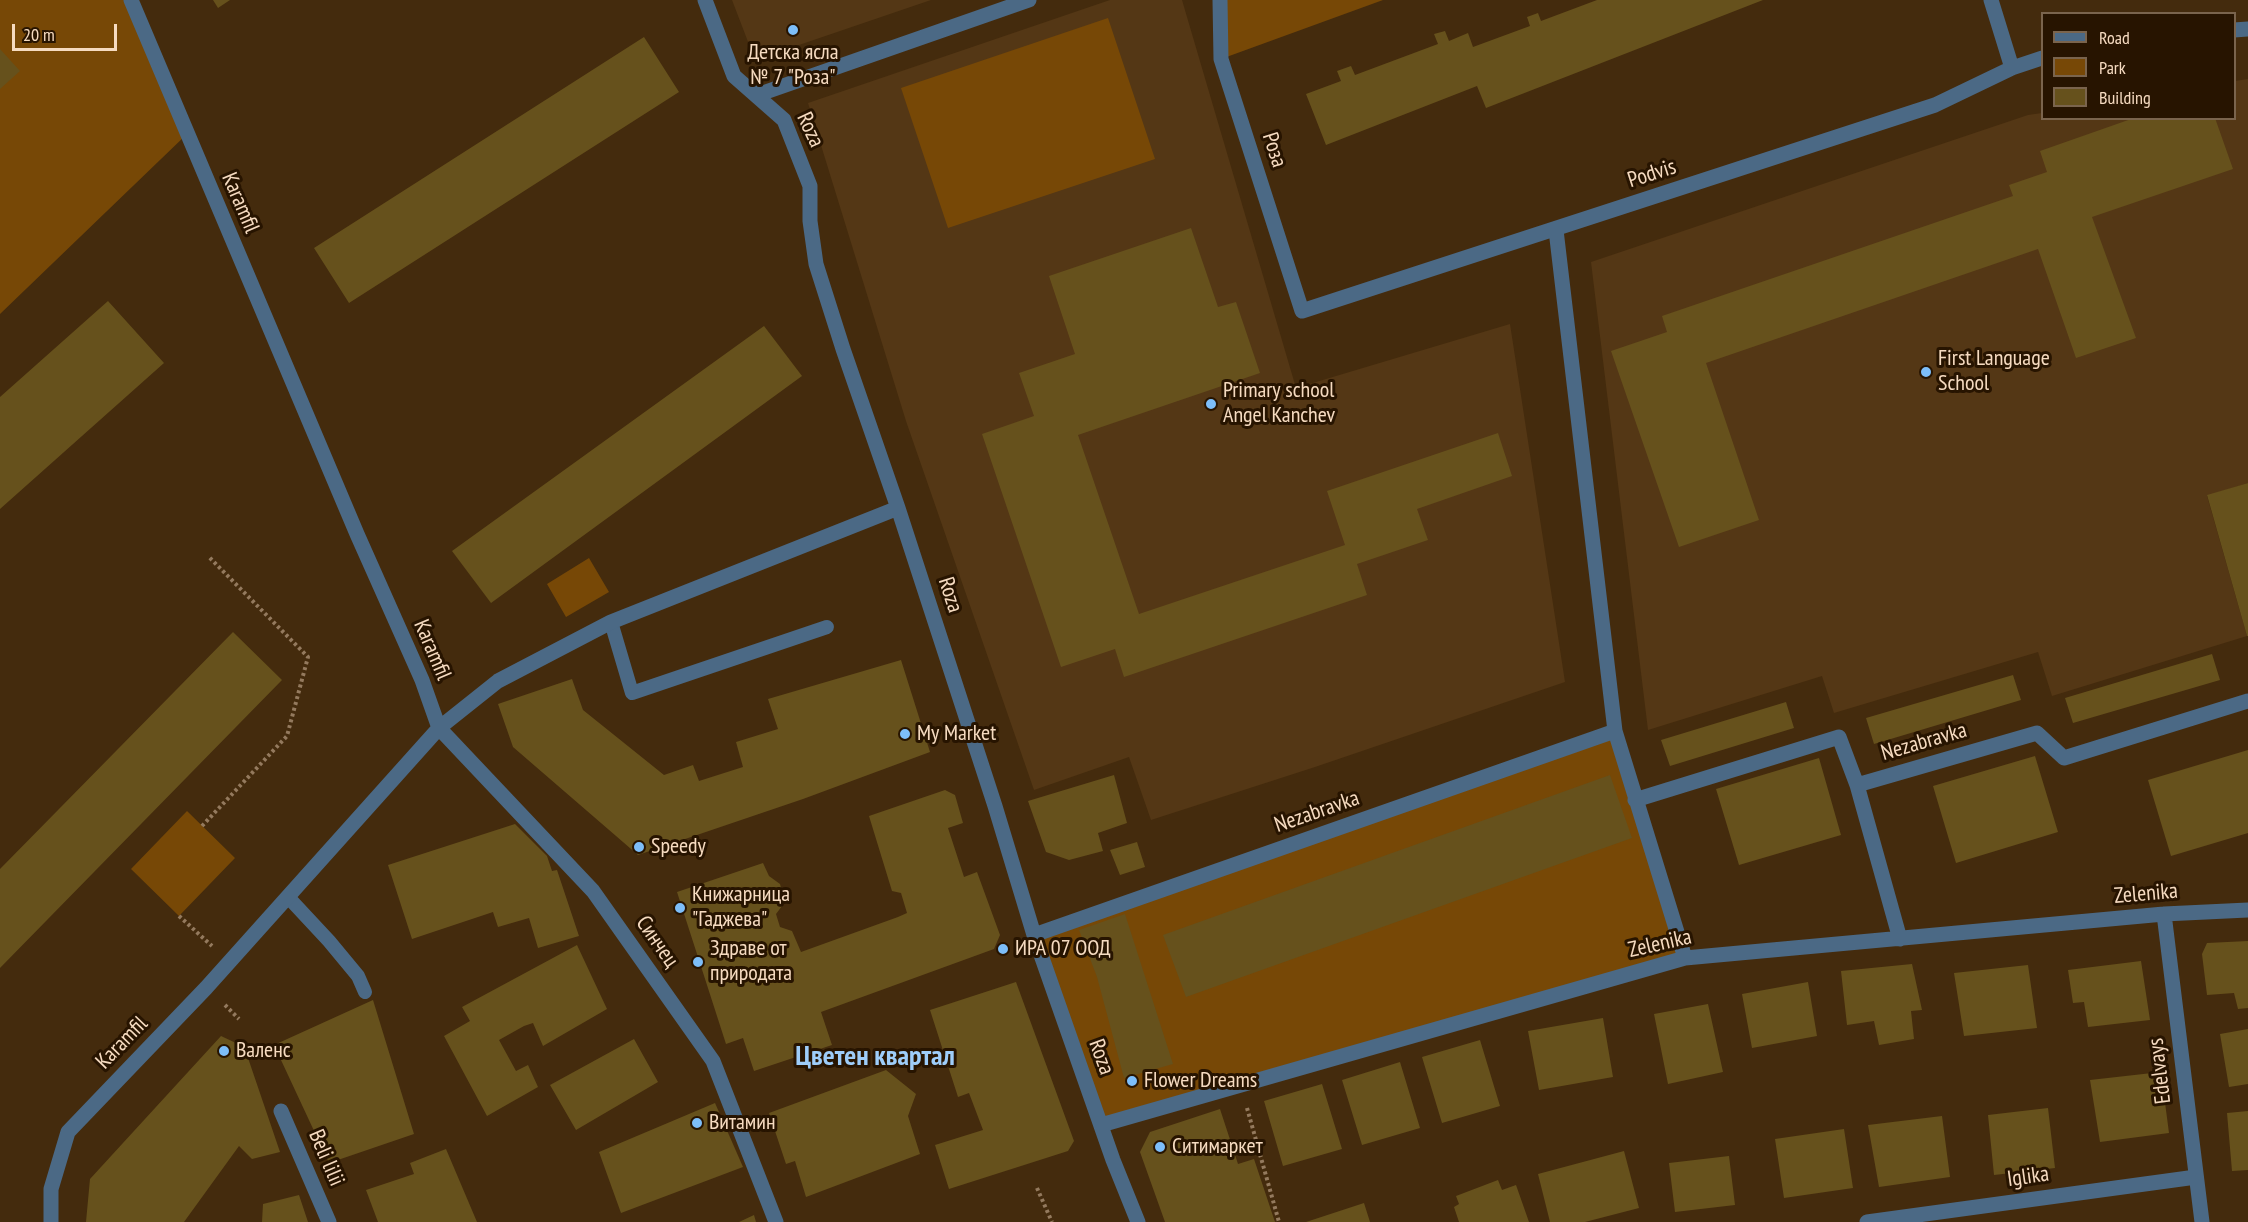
<!DOCTYPE html>
<meta charset="utf-8">
<style>
body{margin:0}
#map{position:relative;width:2248px;height:1222px;overflow:hidden;background:#442b0d;font-family:"PT Sans Narrow",sans-serif}
canvas{display:block}
.legend{position:absolute;left:2041px;top:12px;width:195px;height:108px;box-sizing:border-box;background:#271400;border:2px solid #7a644d;margin:0;padding:8px 10px;list-style:none;font-size:18px;color:#f6dbc0}
.legend li{display:flex;align-items:center;gap:12px;height:30px}
.legend b{width:30px;border:2px solid #7a644d}
.scale{position:absolute;left:12px;top:24px;width:105px;height:27px;box-sizing:border-box;border:3px solid #f6dbc0;border-top:0;padding-left:8px;font-size:18px;line-height:21px;white-space:nowrap;color:#f6dbc0;-webkit-text-stroke:4px #271400;paint-order:stroke}
</style>
<div id="map">
<canvas width="2248" height="1222"></canvas>
<ul class="legend">
<li><b style="height:8px;background:#4b6985"></b>Road</li>
<li><b style="height:16px;background:#774806"></b>Park</li>
<li><b style="height:16px;background:#66511c"></b>Building</li>
</ul>
<div class="scale">20 m</div>
</div>
<script>
const context = document.querySelector('canvas').getContext('2d');
context.lineJoin = 'round';
function fillPath(path, color) { context.fillStyle = color; context.fill(path, 'evenodd'); }
const toPath = rows => new Path2D(rows.map(r => 'M' + r).join(''));
function trace(path, color, width, dash) { context.strokeStyle = color; context.lineWidth = width; context.lineCap = dash ? 'butt' : 'round'; context.setLineDash(dash || []); context.stroke(path); }
function label(font, color, halo, rows, align = 'center') {
  context.font = font + ' "PT Sans Narrow",sans-serif'; context.lineWidth = 6; context.setLineDash([]); context.textBaseline = 'middle'; context.strokeStyle = halo; context.fillStyle = color; for (const [text, x, y, turn = 0] of rows) {
    context.save(); context.translate(x, y); context.rotate((+turn || 0) * Math.PI / 180); context.textAlign = isNaN(turn) ? turn : align; if (halo) context.strokeText(text, 0, 0); context.fillText(text, 0, 0); context.restore();
  }
}
const built = toPath([
 [732,0,931,0,755,60],
 [1110,0,1182,0,1296,388,1510,324,1565,682,1315,767,1151,820,1129,757,1034,790,906,421,808,103],
 [2248,79,2248,483,2207,496,2247,636,2052,696,2038,652,1834,713,1822,676,1648,730,1591,262,2028,115,2042,113,2042,118,2234,118,2235,81]
]);
const green = toPath([
 [0,0,130,0,187,134,0,314],
 [1220,0,1383,0,1221,59],
 [1108,18,1155,159,948,228,901,88],
 [589,558,609,592,566,617,547,584],
 [1615,731,1685,958,1101,1125,1034,935],
 [187,811,235,858,179,916,131,869]
]);
const building = toPath([
 [213,0,230,0,218,8],
 [1597,0,1763,0,1486,108,1477,86,1326,145,1306,94,1341,81,1337,71,1351,66,1355,75,1438,44,1434,34,1445,31,1449,41,1468,33,1473,47,1530,26,1527,17,1538,13,1541,21],
 [644,37,679,92,349,303,314,248],
 [0,49,20,71,0,89],
 [2134,118,2215,118,2233,169,2092,217,2136,338,2076,358,2038,249,1706,363,1759,520,1679,547,1611,351,1667,332,1662,316,2013,196,2009,185,2047,172,2040,151],
 [1191,228,1218,307,1236,302,1260,373,1078,435,1139,614,1345,545,1327,491,1498,433,1512,476,1417,509,1428,540,1357,564,1367,595,1124,677,1115,649,1061,667,982,434,1034,416,1019,373,1075,354,1049,276],
 [108,301,164,363,0,509,0,397],
 [764,326,802,376,491,603,452,551],
 [2248,483,2248,636,2247,636,2207,495],
 [233,632,282,680,0,968,0,869],
 [2212,654,2220,680,2073,723,2065,698],
 [901,660,930,752,803,799,638,855,513,747,498,704,572,679,583,710,664,775,693,765,699,781,743,767,736,742,778,729,768,699],
 [2013,675,2021,700,1874,744,1866,718],
 [1786,702,1794,728,1670,766,1661,740],
 [2248,750,2248,833,2171,856,2148,780],
 [2035,756,2058,832,1956,863,1933,786],
 [1819,758,1841,835,1739,865,1716,789],
 [1114,775,1127,823,1098,833,1103,851,1069,860,1046,852,1028,801],
 [1610,775,1632,838,1186,997,1163,935],
 [945,790,955,795,963,823,948,828,964,877,977,872,1000,935,994,949,821,1012,832,1045,754,1071,743,1038,726,1044,677,892,763,863,769,876,780,884,785,902,776,914,780,927,792,931,801,952,898,917,907,913,901,893,892,891,869,816],
 [515,824,547,856,552,871,557,870,579,936,538,948,529,918,498,927,493,912,412,939,388,865],
 [1137,842,1145,867,1120,875,1110,850],
 [1125,914,1173,1064,1124,1078,1097,977,1079,930],
 [2248,941,2248,1008,2238,1009,2234,993,2207,995,2202,954,2207,943],
 [577,945,607,1009,543,1046,533,1023,524,1026,499,1040,516,1071,528,1065,538,1087,487,1116,444,1036,470,1021,462,1007],
 [2141,961,2150,1020,2088,1027,2084,1002,2073,1003,2068,970],
 [1912,964,1922,1010,1911,1011,1914,1039,1879,1045,1874,1021,1847,1025,1841,971],
 [2028,965,2037,1028,1964,1036,1954,973],
 [1016,982,1074,1141,1068,1151,949,1189,935,1145,983,1130,969,1093,958,1097,930,1010],
 [1808,982,1817,1036,1752,1048,1742,994],
 [373,1000,414,1134,329,1163,274,1045],
 [1708,1004,1723,1072,1668,1084,1654,1014],
 [1603,1018,1613,1077,1539,1090,1528,1031],
 [2248,1029,2248,1084,2229,1087,2220,1034],
 [221,1036,238,1044,247,1055,280,1152,252,1159,239,1146,184,1222,86,1222,90,1179],
 [634,1039,658,1082,576,1130,550,1085],
 [1480,1040,1500,1106,1442,1123,1422,1057],
 [1400,1062,1420,1128,1362,1145,1342,1080],
 [886,1070,916,1094,908,1116,920,1154,806,1197,795,1161,786,1164,769,1113],
 [2161,1072,2169,1133,2100,1142,2090,1080],
 [1322,1084,1342,1149,1283,1166,1264,1101],
 [715,1103,743,1167,621,1213,599,1152],
 [2048,1108,2055,1168,1994,1175,1988,1115],
 [1220,1109,1238,1164,1254,1159,1275,1222,1165,1222,1140,1152,1150,1132],
 [2248,1111,2248,1170,2232,1171,2227,1113],
 [1942,1116,1950,1177,1879,1187,1868,1125],
 [1844,1129,1853,1188,1784,1198,1775,1139],
 [446,1149,477,1222,378,1222,366,1190,414,1174,410,1163],
 [1624,1151,1639,1208,1585,1222,1550,1222,1538,1174],
 [1729,1156,1735,1205,1675,1212,1669,1163],
 [1498,1180,1502,1190,1516,1185,1529,1222,1459,1222,1454,1207,1459,1204,1456,1196],
 [299,1195,308,1222,262,1222,263,1204],
 [1364,1203,1370,1222,1306,1222],
 [754,1215,756,1222,739,1222]
]);
const path = toPath([
 [202,826,287,736,308,657,209,557],
 [179,916,212,946],
 [225,1005,239,1019],
 [1247,1108,1279,1222],
 [1037,1188,1052,1222]
]);
const service = toPath([
 [611,622,632,693,827,627],
 [288,897,329,941,358,976,365,992]
]);
const minor = toPath([
 [131,0,357,534,422,680,439,728,593,891,713,1061,776,1222],
 [705,0,734,76,784,120,810,186,810,221,816,264,843,349,898,508,995,806,1034,935,1113,1160,1138,1222],
 [1220,0,1221,59,1302,311,1935,105,2012,68],
 [1991,0,2012,68,2042,58],
 [2234,30,2248,29],
 [757,95,1029,0],
 [1556,230,1615,731,1685,958],
 [1857,785,1900,939],
 [1635,800,1839,737,1857,785,2037,733,2064,758,2248,701],
 [2164,914,2202,1222],
 [1034,935,1615,731],
 [281,1111,329,1222],
 [1101,1125,1685,958,2164,914,2248,910],
 [51,1222,51,1189,68,1132,206,988,439,728,498,681,611,622,898,508],
 [1867,1222,2196,1177]
]);
const markers = [
 [793,30,6,"#7dbef9"],
 [1926,372,6,"#7dbef9"],
 [1211,404,6,"#7dbef9"],
 [905,734,6,"#7dbef9"],
 [639,847,6,"#7dbef9"],
 [680,908,6,"#7dbef9"],
 [1003,949,6,"#7dbef9"],
 [698,962,6,"#7dbef9"],
 [224,1051,6,"#7dbef9"],
 [1132,1081,6,"#7dbef9"],
 [697,1123,6,"#7dbef9"],
 [1160,1147,6,"#7dbef9"]
];
const poiNames = [
 ["Детска ясла",793,53,"center"],
 ["№ 7 \"Роза\"",793,78,"center"],
 ["First Language",1938,359],
 ["School",1938,384],
 ["Primary school",1223,391],
 ["Angel Kanchev",1223,416],
 ["My Market",917,734],
 ["Speedy",651,847],
 ["Книжарница",692,895],
 ["\"Гаджева\"",692,920],
 ["Здраве от",710,949],
 ["природата",710,974],
 ["ИРА 07 ООД",1015,949],
 ["Валенс",236,1051],
 ["Flower Dreams",1144,1081],
 ["Витамин",709,1123],
 ["Ситимаркет",1172,1147]
];
const streetNames = [
 ["Roza",810,130,65],
 ["Роза",1274,150,72],
 ["Podvis",1652,174,-18],
 ["Karamfil",240,203,67],
 ["Roza",950,595,72],
 ["Karamfil",432,650,67],
 ["Nezabravka",1924,742,-16],
 ["Nezabravka",1317,812,-19],
 ["Zelenika",2146,894,-5],
 ["Синчец",657,942,55],
 ["Zelenika",1660,944,-13],
 ["Karamfil",122,1043,-46],
 ["Roza",1101,1057,70],
 ["Edelvays",2160,1071,-97],
 ["Beli lilii",326,1158,67],
 ["Iglika",2028,1177,-8]
];
const districtNames = [
 ["Цветен квартал",875,1057]
];
fillPath(built, '#543715');
fillPath(green, '#774806');
fillPath(building, '#66511c');
trace(path, '#947a5e', 4, [3, 3]);
trace(service, '#4b6985', 14);
trace(minor, '#4b6985', 15);
for (const [x, y, r, color] of markers) { const dot = new Path2D(); dot.arc(x, y, r, 0, 2 * Math.PI); context.fillStyle = color; context.fill(dot); trace(dot, '#271400', 2); }
label('22px', '#f6dbc0', '#271400', poiNames, 'left');
label('22px', '#f6dbc0', '#271400', streetNames);
label('bold 28px', '#9ecdf9', '#271400', districtNames);
</script>
